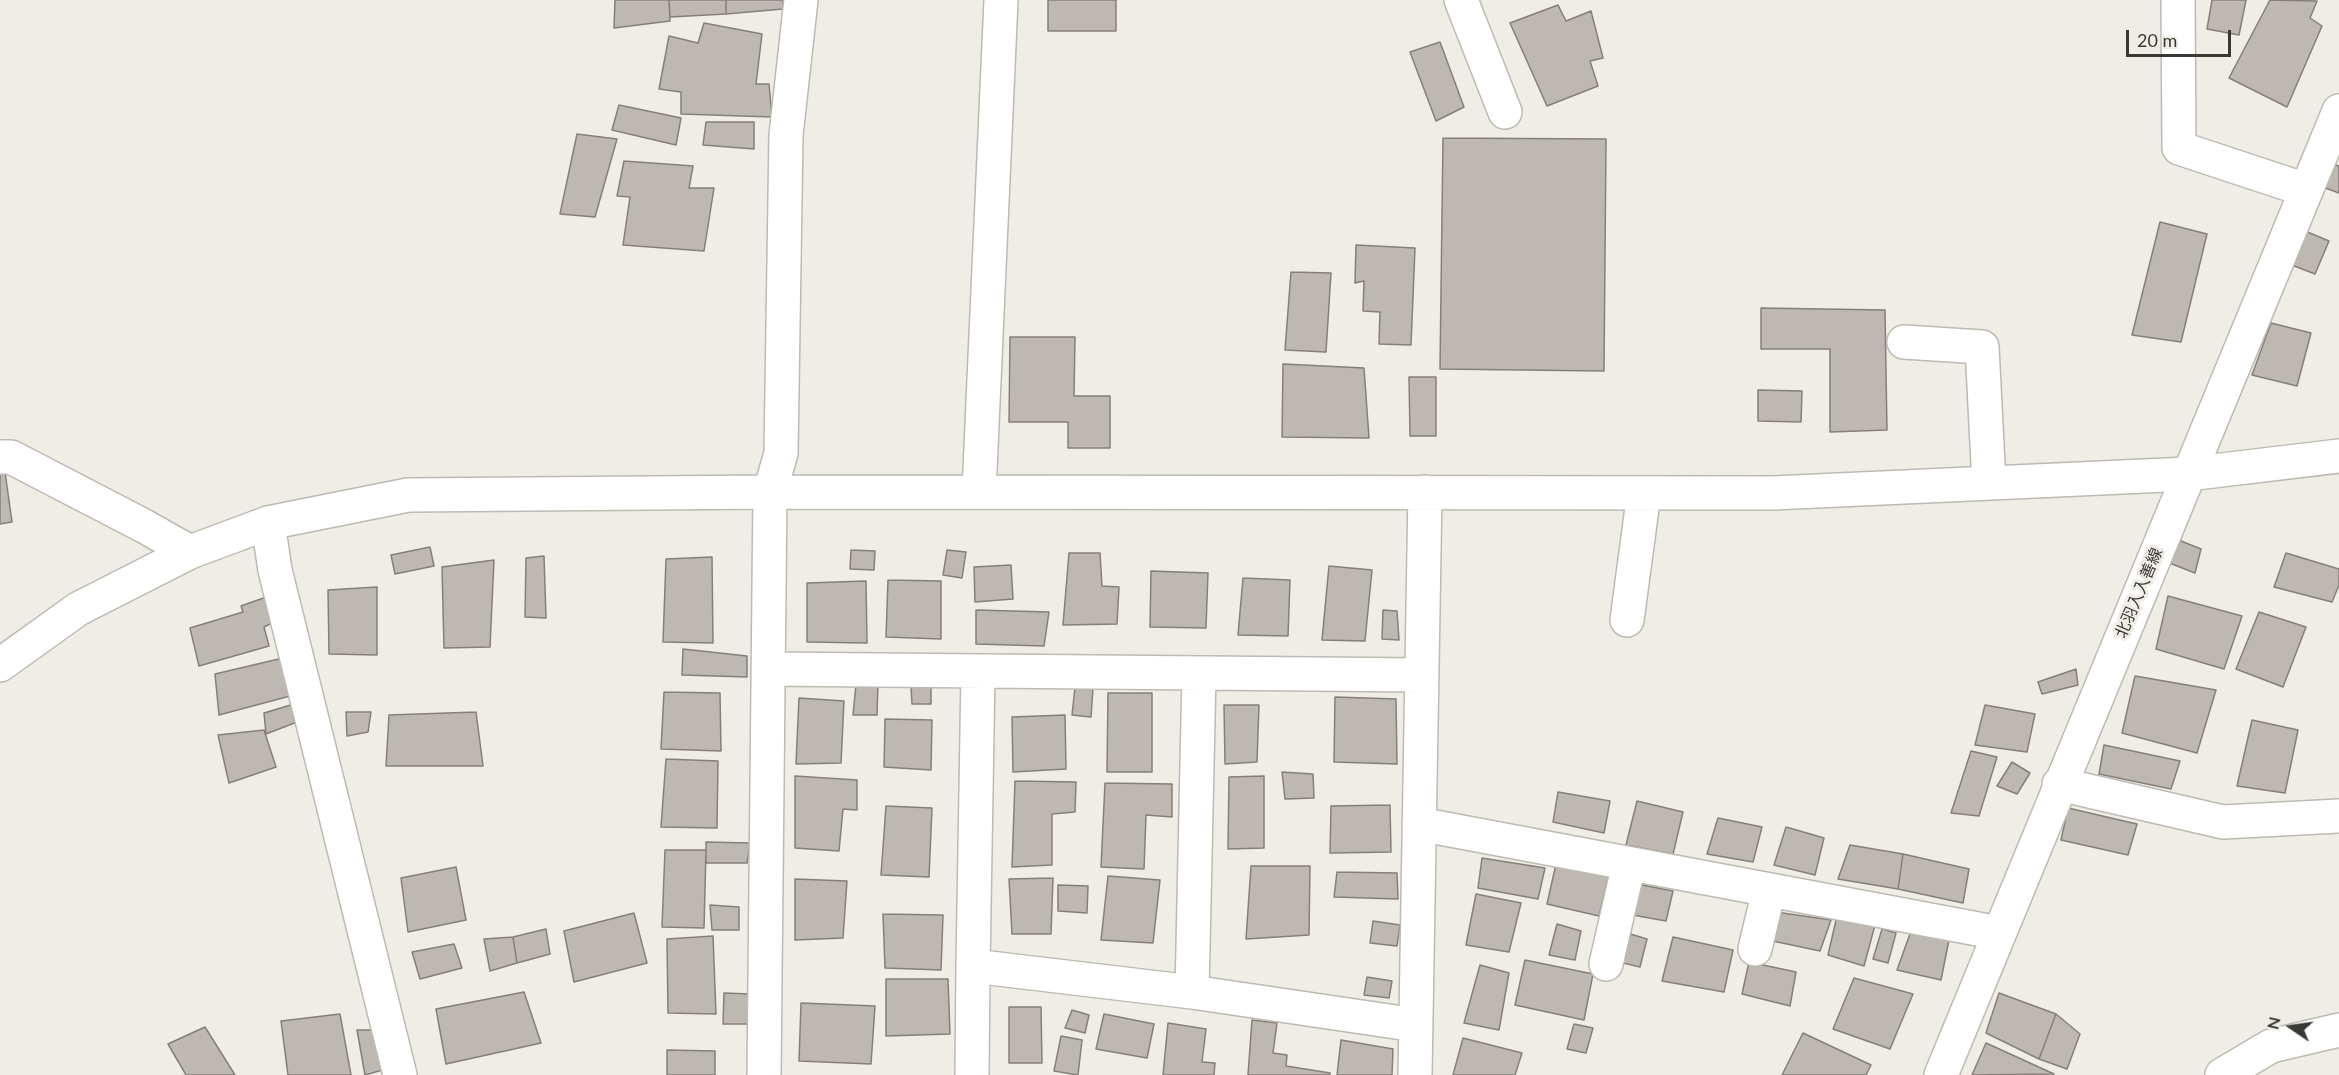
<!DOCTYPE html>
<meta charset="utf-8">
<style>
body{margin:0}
#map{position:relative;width:2339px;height:1075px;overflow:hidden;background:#efede6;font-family:Lato,sans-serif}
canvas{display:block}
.north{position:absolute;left:2261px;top:997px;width:60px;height:60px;-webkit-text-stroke:4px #efede6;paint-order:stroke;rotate:283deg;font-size:16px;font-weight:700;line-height:24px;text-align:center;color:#383835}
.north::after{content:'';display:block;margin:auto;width:21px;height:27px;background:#383835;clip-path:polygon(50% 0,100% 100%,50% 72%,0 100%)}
.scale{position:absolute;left:2126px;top:30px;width:105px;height:27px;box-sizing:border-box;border:3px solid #383835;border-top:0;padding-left:8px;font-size:18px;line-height:21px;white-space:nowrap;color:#383835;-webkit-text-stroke:4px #efede6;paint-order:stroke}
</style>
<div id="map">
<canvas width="2339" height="1075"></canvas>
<div class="north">N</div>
<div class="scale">20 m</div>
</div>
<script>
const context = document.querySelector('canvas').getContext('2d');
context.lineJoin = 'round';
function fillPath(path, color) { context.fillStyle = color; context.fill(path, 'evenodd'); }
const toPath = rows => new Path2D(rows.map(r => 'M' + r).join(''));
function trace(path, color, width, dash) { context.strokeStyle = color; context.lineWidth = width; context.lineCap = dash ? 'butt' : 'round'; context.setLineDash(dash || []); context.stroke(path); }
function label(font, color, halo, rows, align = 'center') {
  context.font = font + ' Lato,"Noto Sans JP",sans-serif'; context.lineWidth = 6; context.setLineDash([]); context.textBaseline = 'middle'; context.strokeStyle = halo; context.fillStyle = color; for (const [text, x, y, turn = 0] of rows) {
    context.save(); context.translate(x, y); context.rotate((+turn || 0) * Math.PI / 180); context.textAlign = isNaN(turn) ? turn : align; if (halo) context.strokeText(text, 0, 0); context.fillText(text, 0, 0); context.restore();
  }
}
const building = toPath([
 [615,0,669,0,670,21,614,28,615,0],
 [669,0,726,0,726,14,670,17,669,0],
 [726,0,783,0,783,9,726,14,726,0],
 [1048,0,1116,0,1116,31,1048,31,1048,0],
 [2212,0,2246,0,2239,35,2207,29,2212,0],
 [2270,0,2317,1,2310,18,2322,26,2287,107,2229,78,2270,0],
 [1558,5,1566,21,1591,11,1603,58,1590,61,1598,86,1547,106,1510,23,1558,5],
 [704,23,762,34,756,84,769,84,772,117,681,114,681,92,659,89,669,36,698,43,704,23],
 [1440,42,1464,107,1436,121,1410,52,1440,42],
 [619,105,681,118,676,145,612,130,619,105],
 [706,122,754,122,754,149,703,145,706,122],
 [577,134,617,139,595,217,560,214,577,134],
 [1443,138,1606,139,1604,371,1440,369,1443,138],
 [624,161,693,166,689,188,714,188,704,251,623,245,630,197,617,196,624,161],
 [2328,162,2339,166,2339,193,2320,186,2328,162],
 [2160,222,2207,234,2181,342,2132,335,2160,222],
 [2305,231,2329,241,2315,274,2289,264,2305,231],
 [1356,245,1415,248,1411,345,1379,344,1380,312,1363,311,1364,281,1355,283,1356,245],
 [1291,272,1331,273,1326,352,1285,350,1291,272],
 [1761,308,1885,310,1887,430,1830,432,1830,349,1761,349,1761,308],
 [2271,323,2311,333,2297,386,2252,375,2271,323],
 [1010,337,1075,337,1074,396,1110,396,1110,448,1068,448,1068,422,1009,422,1010,337],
 [1283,364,1364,368,1369,438,1282,437,1283,364],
 [1409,377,1436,377,1436,436,1410,436,1409,377],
 [1758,390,1802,391,1801,422,1758,421,1758,390],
 [5,472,12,522,0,524,0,473,5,472],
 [2176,539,2201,549,2195,573,2167,562,2176,539],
 [430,547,434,566,395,574,391,555,430,547],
 [851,550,875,551,874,570,850,569,851,550],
 [947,550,966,552,962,578,943,575,947,550],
 [1069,553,1100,553,1102,586,1119,587,1117,624,1063,625,1069,553],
 [2286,553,2339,569,2339,585,2332,602,2274,587,2286,553],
 [544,556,546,618,525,617,526,558,544,556],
 [712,557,713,643,663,642,666,559,712,557],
 [494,560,490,647,444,648,442,567,494,560],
 [1011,565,1013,599,975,602,974,567,1011,565],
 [1329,566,1372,570,1365,641,1322,640,1329,566],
 [1151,571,1208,573,1206,628,1150,627,1151,571],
 [1243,578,1290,580,1288,636,1238,635,1243,578],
 [888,580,941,581,941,639,886,637,888,580],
 [866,581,867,643,807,642,807,583,866,581],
 [377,587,377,655,329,654,328,590,377,587],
 [269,596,272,623,264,627,269,646,199,666,190,628,243,612,241,606,269,596],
 [2168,596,2242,616,2224,669,2156,649,2168,596],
 [976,610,1049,612,1044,646,976,644,976,610],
 [1383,610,1397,611,1399,640,1382,639,1383,610],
 [2259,612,2306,627,2283,687,2236,669,2259,612],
 [683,649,747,656,747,677,682,675,683,649],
 [283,658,290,696,219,715,215,674,283,658],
 [2076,669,2078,685,2042,694,2038,682,2076,669],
 [2135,676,2216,690,2197,753,2122,733,2135,676],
 [878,683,877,715,853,715,856,684,878,683],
 [931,686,931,704,912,704,911,687,931,686],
 [1075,687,1093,688,1091,717,1072,715,1075,687],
 [664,692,720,693,721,751,661,749,664,692],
 [1108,693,1152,693,1152,772,1107,772,1108,693],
 [1335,697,1396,699,1397,764,1334,762,1335,697],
 [799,698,844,701,841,763,796,764,799,698],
 [294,704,297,722,266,734,264,713,294,704],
 [1224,705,1259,705,1257,762,1225,764,1224,705],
 [1985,705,2035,714,2027,752,1975,745,1985,705],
 [346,712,371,712,368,732,347,736,346,712],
 [476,712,483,766,386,766,389,715,476,712],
 [1065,715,1066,769,1013,772,1012,717,1065,715],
 [885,719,932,720,931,770,884,767,885,719],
 [2252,720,2298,730,2285,793,2237,786,2252,720],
 [264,730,276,767,229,783,218,735,264,730],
 [2104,745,2180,761,2171,789,2099,774,2104,745],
 [1971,751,1997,757,1979,816,1951,813,1971,751],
 [666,759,718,761,717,828,661,827,666,759],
 [2012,762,2030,773,2017,794,1997,786,2012,762],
 [1282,772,1313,774,1314,798,1285,799,1282,772],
 [795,776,857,780,857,810,843,809,839,851,795,848,795,776],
 [1264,776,1264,848,1228,849,1229,777,1264,776],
 [1015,781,1076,782,1075,812,1052,814,1052,865,1012,867,1015,781],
 [1105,783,1172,784,1172,817,1146,815,1144,869,1101,867,1105,783],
 [1558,792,1610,801,1604,833,1553,822,1558,792],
 [1637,801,1683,812,1673,854,1626,845,1637,801],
 [1390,805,1391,852,1330,853,1331,806,1390,805],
 [886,806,932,808,929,877,881,875,886,806],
 [2068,808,2137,824,2128,855,2061,840,2068,808],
 [1718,818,1762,827,1753,862,1707,854,1718,818],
 [1786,827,1824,838,1815,875,1774,865,1786,827],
 [706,842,750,843,747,863,706,863,706,842],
 [1850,845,1903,854,1898,889,1838,879,1850,845],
 [665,850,706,850,704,928,662,927,665,850],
 [1903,854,1969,869,1963,903,1898,889,1903,854],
 [1482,858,1545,868,1538,899,1478,888,1482,858],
 [1556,864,1609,875,1599,916,1547,904,1556,864],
 [1251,866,1310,866,1309,935,1246,939,1251,866],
 [456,867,466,920,408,932,401,878,456,867],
 [1337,872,1397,873,1398,899,1334,897,1337,872],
 [1108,876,1160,880,1153,943,1101,940,1108,876],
 [1053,878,1051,934,1012,934,1009,879,1053,878],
 [795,879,847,881,843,938,795,940,795,879],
 [1637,884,1673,891,1666,921,1627,914,1637,884],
 [1058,885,1088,886,1087,913,1058,911,1058,885],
 [1476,894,1521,903,1509,952,1466,945,1476,894],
 [710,905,739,907,739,930,712,930,710,905],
 [1776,912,1831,920,1820,951,1768,940,1776,912],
 [634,913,647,963,574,982,564,931,634,913],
 [883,914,943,915,941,970,885,968,883,914],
 [1837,916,1875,925,1864,966,1828,955,1837,916],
 [1373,921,1400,925,1397,946,1370,943,1373,921],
 [1557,924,1581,931,1575,960,1549,955,1557,924],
 [546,929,550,954,517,963,513,937,546,929],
 [1882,929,1896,933,1888,963,1873,959,1882,929],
 [1911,931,1949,940,1941,980,1897,970,1911,931],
 [1627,933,1647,939,1640,967,1619,962,1627,933],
 [713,936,716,1014,668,1013,667,939,713,936],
 [513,937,517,963,490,971,484,939,513,937],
 [1673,937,1733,950,1724,992,1662,981,1673,937],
 [454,944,462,968,420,979,412,952,454,944],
 [1525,960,1593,974,1584,1020,1515,1005,1525,960],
 [1749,962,1796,972,1790,1006,1742,994,1749,962],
 [1480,965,1509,973,1499,1030,1464,1023,1480,965],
 [1367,977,1392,981,1389,998,1364,995,1367,977],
 [1854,978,1913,994,1890,1049,1833,1029,1854,978],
 [886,979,948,979,950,1034,886,1036,886,979],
 [524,992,541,1043,446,1064,436,1009,524,992],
 [724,993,751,994,750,1024,723,1024,724,993],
 [1999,993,2056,1014,2039,1059,1986,1033,1999,993],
 [801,1003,875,1006,871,1064,799,1061,801,1003],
 [1009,1007,1041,1007,1042,1063,1009,1063,1009,1007],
 [1072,1010,1089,1015,1085,1033,1065,1028,1072,1010],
 [340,1014,351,1075,288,1075,281,1021,340,1014],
 [1104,1014,1154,1024,1147,1058,1096,1049,1104,1014],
 [2056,1014,2080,1034,2067,1069,2039,1059,2056,1014],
 [1252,1020,1277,1023,1273,1053,1287,1055,1286,1066,1330,1073,1330,1075,1248,1075,1252,1020],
 [1168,1023,1206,1029,1202,1062,1215,1063,1214,1075,1163,1075,1168,1023],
 [1574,1024,1593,1028,1586,1053,1567,1049,1574,1024],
 [205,1027,235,1075,186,1075,168,1044,205,1027],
 [357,1030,376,1030,386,1069,365,1075,357,1030],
 [1803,1033,1871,1065,1866,1075,1782,1075,1803,1033],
 [1061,1036,1082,1040,1078,1075,1054,1071,1061,1036],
 [1463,1038,1522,1053,1515,1075,1453,1075,1463,1038],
 [1341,1040,1393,1049,1392,1075,1337,1075,1341,1040],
 [1986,1043,2054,1074,1972,1075,1986,1043],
 [667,1050,715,1051,715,1075,667,1075,667,1050]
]);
const minor = toPath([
 [1461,0,1505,112],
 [2178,0,2179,148,2306,190],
 [1904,342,1982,347,1989,483],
 [0,457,11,457,144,526,190,552],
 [979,492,1001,0],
 [268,523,275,570,400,1075],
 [1627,620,1644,493],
 [0,665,78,609,190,552,268,523,408,495,770,492,1773,493,2188,474,2339,456],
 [768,669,1422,675],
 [978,673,973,966,1192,992],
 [1199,674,1192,992,1416,1025],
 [2059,784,2223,822,2339,816],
 [1419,824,1999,933],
 [1755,949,1769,890],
 [1606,964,1629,864],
 [764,1075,770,492,781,453,786,135,801,0],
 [972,1075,973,966],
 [1415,1075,1425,492],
 [2222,1075,2271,1046,2339,1030]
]);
const major = toPath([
 [1941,1075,2339,111]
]);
const streetNames = [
 ["北羽入入善線",2139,593,-67]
];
fillPath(building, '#beb8b3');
trace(building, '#857f7a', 1.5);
trace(minor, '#bcbab3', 36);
trace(major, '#bcbab3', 36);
trace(minor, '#fff', 33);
trace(major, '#fff', 33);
label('16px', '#383835', '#efede6', streetNames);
</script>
